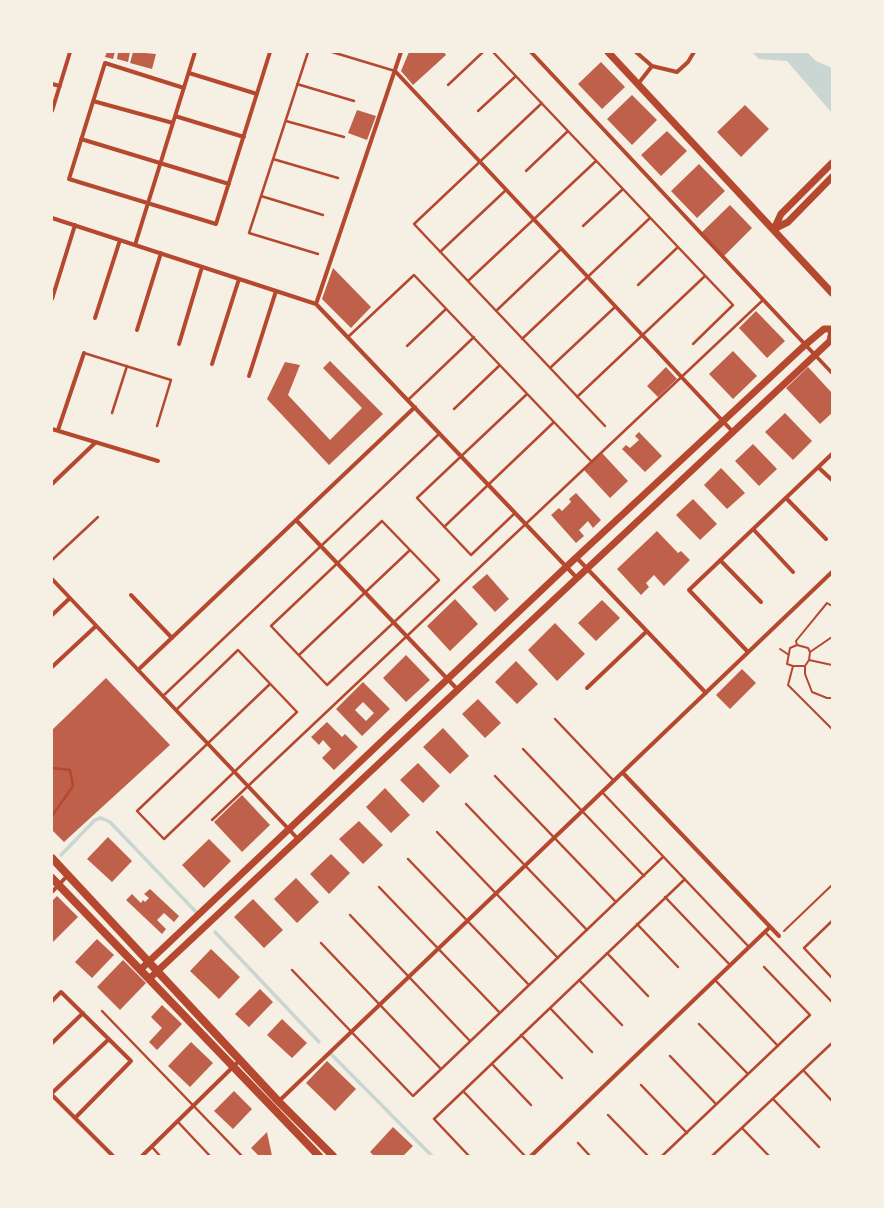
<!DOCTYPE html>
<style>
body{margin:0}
#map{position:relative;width:884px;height:1208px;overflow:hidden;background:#f6efe4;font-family:Inter,sans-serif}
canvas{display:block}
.frame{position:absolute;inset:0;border:53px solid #f6efe4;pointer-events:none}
</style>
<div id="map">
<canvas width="884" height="1208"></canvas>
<div class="frame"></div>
</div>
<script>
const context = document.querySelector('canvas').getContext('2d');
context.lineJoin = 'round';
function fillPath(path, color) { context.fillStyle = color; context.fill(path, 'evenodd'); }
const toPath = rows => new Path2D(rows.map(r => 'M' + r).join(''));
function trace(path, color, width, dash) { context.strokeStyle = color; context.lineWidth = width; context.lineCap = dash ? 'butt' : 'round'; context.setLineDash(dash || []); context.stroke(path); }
const water = toPath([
 [752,52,807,52,816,61,832,68,832,113,787,61,759,59]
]);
const stream = toPath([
 [61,855,95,820,101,818,110,822,197,913],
 [215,932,319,1042],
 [332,1055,432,1156]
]);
const building = toPath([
 [107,52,115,52,113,59,105,57],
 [118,52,130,52,128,62,117,59],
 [133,52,156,54,152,69,130,63],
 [409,52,444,52,446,55,413,85,401,71],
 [601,62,625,87,602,109,578,84],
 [632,95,657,120,632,145,607,119],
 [745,105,769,129,741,157,717,132],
 [357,110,376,116,367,140,348,133],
 [667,131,687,151,661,176,641,155],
 [699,164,725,191,697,218,671,191],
 [730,205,752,228,724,256,701,233],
 [333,268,371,307,351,328,322,299],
 [756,311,785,341,767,358,739,328],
 [733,351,757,376,733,399,709,374],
 [330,361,383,414,329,465,267,399,285,362,300,365,288,395,330,440,362,408,323,368],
 [666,367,677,379,658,397,647,386],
 [808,367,832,393,832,413,820,424,786,388],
 [785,413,812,441,793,460,765,432],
 [639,432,662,456,645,472,622,449,626,445,630,448,639,440,635,436],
 [753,444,777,469,759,486,735,461],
 [602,453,628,481,610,498,584,470],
 [721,468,745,493,727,509,704,485],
 [576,493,601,520,593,528,588,521,579,530,584,536,576,543,551,515,559,508,562,511,571,502,569,499],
 [693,499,717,524,700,540,676,515],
 [657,531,678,553,681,551,690,560,664,586,654,575,646,583,649,587,641,595,617,569],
 [487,574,509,599,495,612,472,587],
 [455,599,478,624,450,651,427,626],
 [602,600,620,618,596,641,578,623],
 [555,623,585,654,557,681,528,650],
 [406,655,430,680,406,702,383,678],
 [516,661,538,684,517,704,495,682],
 [742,669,756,683,730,709,716,695],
 [106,678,170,745,64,842,52,830,52,730],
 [363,682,390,709,362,736,336,709],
 [363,702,374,713,366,721,355,710],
 [478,699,501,723,485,738,462,714],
 [327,722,342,737,345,734,358,747,334,770,322,758,331,749,323,740,319,745,311,737],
 [443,728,469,756,450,774,423,747],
 [418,763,440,786,423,803,400,780],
 [385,788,410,815,391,833,366,807],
 [242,795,270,825,242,852,214,822],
 [359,821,383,845,363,864,339,839],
 [108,837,132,861,112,882,87,859],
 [209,839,231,861,204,888,182,865],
 [331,854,350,873,329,894,310,874],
 [296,878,319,902,297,923,274,899],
 [150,889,179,916,174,922,164,913,157,920,166,929,162,934,126,900,132,894,141,903,143,900,145,902,149,898,144,894],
 [57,896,78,917,53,942,52,901],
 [253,899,283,930,264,948,234,917],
 [97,939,114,955,92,978,75,962],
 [211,949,240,977,219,999,190,971],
 [123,960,146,983,120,1010,97,987],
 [260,989,273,1002,249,1027,235,1014],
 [162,1005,182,1024,157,1050,149,1042,162,1028,151,1017],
 [282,1019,307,1043,292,1058,267,1035],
 [191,1042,213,1063,190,1087,168,1066],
 [327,1061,356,1089,335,1111,306,1083],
 [234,1091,252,1109,233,1129,214,1111],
 [393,1127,413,1146,403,1156,374,1156,370,1152],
 [267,1132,272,1156,259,1156,251,1148]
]);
const path = toPath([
 [797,645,808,648,810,652,809,660,805,666,793,666,787,664,790,648,797,645],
 [797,645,796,641,800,636,827,603,832,606],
 [780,649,789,655],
 [810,652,832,637],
 [809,660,832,665],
 [793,666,788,685,832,729],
 [805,666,805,674,812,692,827,698,832,698],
 [784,931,832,885]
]);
const service = toPath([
 [308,52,249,233,318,254],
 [332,52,395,71],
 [493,52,733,305,693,344],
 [297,84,354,101],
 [448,85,483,52],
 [542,103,414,224,605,426],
 [478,111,516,76],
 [286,121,344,137],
 [273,159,338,178],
 [526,171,568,131],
 [261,196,323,215],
 [583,226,623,189],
 [440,252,506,190],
 [468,281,596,161],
 [638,285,678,247],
 [496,311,561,249],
 [348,337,414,275,592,462],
 [522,339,650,218],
 [407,346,446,309],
 [84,353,171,380,157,426],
 [550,368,615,307],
 [577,397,705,276],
 [408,400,474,337],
 [454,409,500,365],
 [112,413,127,366],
 [515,513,471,555,417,498,527,394],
 [382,521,439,580,327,685,271,626,382,521],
 [444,527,554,422],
 [52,560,98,517],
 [299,655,410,550],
 [163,696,439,434],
 [176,710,238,650,297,712,164,839,137,811,270,684],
 [555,719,614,781],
 [523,749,644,876],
 [52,768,70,770,73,786,52,816],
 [495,776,616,902],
 [602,792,749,947],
 [466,804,587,930],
 [212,820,763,300],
 [437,832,558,958],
 [408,859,529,985],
 [379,887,500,1013],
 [665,897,730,965],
 [350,915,470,1041],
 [832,921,804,948,832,978],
 [637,924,678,967],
 [765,932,832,1002],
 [321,943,441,1069],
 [607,953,648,996],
 [292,970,413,1096,663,857],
 [579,980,622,1025],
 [715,980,778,1046],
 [550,1008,592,1052],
 [102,1011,242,1156],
 [699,1024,748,1074],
 [521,1035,562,1078],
 [670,1056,716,1104],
 [492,1064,531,1105],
 [803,1070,832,1101],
 [641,1085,687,1133],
 [463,1091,525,1156],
 [773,1099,819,1147],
 [608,1115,648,1156],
 [178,1122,210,1156],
 [742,1128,769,1156],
 [578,1143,590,1156],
 [152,1147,160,1156],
 [469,1156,434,1119,685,879],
 [662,1156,810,1015,764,967],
 [712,1156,832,1043]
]);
const pedestrian = toPath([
 [815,355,832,373]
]);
const minor = toPath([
 [531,52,815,355],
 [636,52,652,66,677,72,688,62,694,52],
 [395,71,733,432],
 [189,73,257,94],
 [52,84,60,86],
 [638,84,652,66],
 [184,88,105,63,69,179,216,224,270,52],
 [93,101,173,123],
 [52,111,70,52],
 [175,116,244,137],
 [81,139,229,184],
 [52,218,316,304,577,578],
 [135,245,195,52],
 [52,299,75,225],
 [316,304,401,52],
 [95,318,120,240],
 [137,330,161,253],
 [179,344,202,267],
 [212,364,239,279],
 [249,376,276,291],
 [52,429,158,461],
 [58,430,84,353],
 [818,467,832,480],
 [52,484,96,442],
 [786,498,826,539],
 [296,520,458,690],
 [753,529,793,572],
 [576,557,706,693],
 [720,560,761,602],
 [52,579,298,839],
 [131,595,172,638],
 [52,615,70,598],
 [748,652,689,590,832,454],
 [52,667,96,626],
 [138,670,415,407],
 [587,688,647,631],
 [623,773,779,936],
 [52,892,68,875],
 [52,1001,61,992,131,1061,75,1118],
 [52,1043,83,1013],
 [52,1093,109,1039],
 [52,1095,113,1156],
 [278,1102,832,572],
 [142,1156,240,1060],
 [531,1156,770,927]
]);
const tertiary = toPath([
 [608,52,832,293],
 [774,229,781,214,832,163],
 [774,229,788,222,832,177],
 [141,969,566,567,805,345,824,329,832,329],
 [150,978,814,356,830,341,832,331]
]);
const secondary = toPath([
 [52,858,279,1102,333,1156],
 [52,878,319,1156]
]);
fillPath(water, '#c9d6d2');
trace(stream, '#c9d6d2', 3.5);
fillPath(building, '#bf614a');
trace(path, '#b5482f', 2);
trace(service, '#b5482f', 2.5);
trace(pedestrian, '#b5482f', 3.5);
trace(minor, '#b5482f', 4);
trace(tertiary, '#b5482f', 7);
trace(secondary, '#b5482f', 8);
</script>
